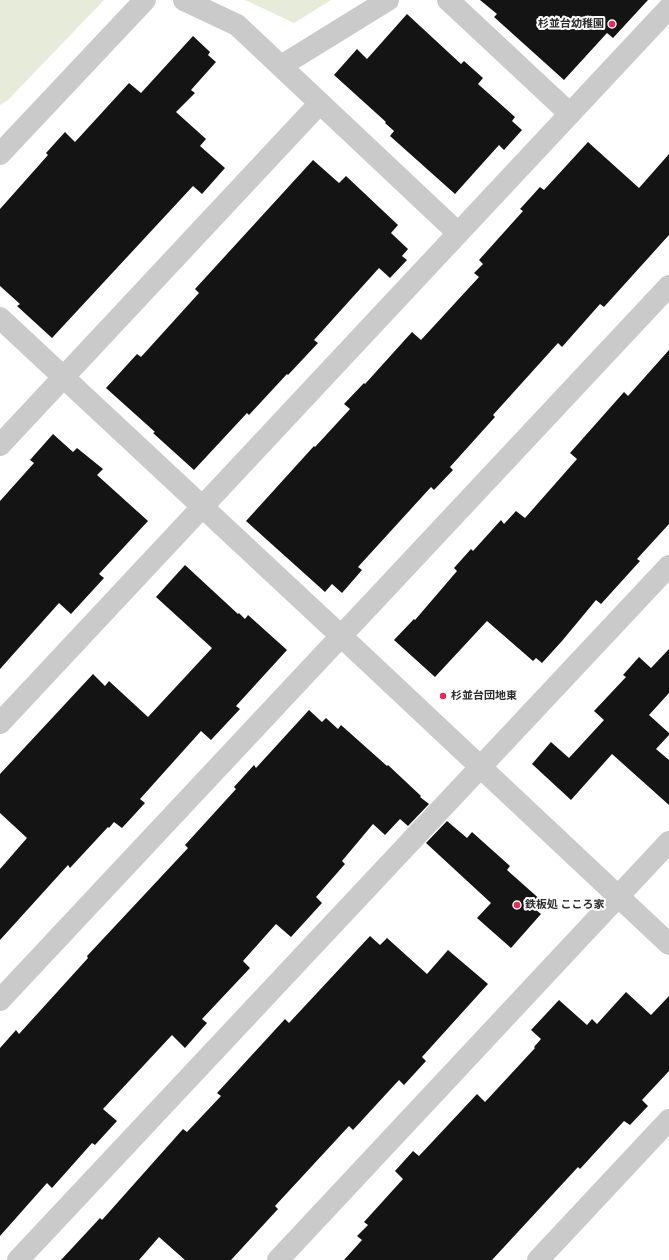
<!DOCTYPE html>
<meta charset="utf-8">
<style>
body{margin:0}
canvas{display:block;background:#fff}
</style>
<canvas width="669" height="1260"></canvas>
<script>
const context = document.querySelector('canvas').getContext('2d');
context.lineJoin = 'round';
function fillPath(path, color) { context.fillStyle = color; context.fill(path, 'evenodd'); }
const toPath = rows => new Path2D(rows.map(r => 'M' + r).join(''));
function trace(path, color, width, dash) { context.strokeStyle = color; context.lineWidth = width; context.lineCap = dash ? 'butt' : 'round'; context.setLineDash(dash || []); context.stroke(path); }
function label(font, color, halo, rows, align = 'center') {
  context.font = font + ' Inter,"Noto Sans JP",sans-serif'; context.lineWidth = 4; context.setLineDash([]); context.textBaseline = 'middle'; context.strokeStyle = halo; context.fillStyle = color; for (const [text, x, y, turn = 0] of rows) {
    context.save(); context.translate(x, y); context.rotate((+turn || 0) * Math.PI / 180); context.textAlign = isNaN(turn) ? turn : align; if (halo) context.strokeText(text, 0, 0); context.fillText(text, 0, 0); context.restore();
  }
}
const green = toPath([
 [0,0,104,0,8,100,0,105],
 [245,0,331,0,294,23]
]);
const building = toPath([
 [480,0,648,0,613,38,607,33,564,80,494,17,497,14],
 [407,14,461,64,464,61,483,78,478,84,515,117,512,121,522,130,504,150,499,145,455,194,390,136,394,131,385,123,386,122,334,75,357,49,367,59],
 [193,36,210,52,208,55,216,62,191,90,195,93,176,112,206,139,200,146,225,168,202,194,193,186,52,338,17,306,20,304,0,286,0,209,48,155,46,153,65,132,75,142,129,83,141,93],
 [588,142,639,188,669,154,669,235,604,307,600,304,562,347,558,343,493,415,495,417,450,467,453,470,434,490,431,487,358,567,362,570,342,593,332,584,325,592,246,521,314,446,315,447,350,409,344,404,364,383,365,384,412,332,421,340,479,277,474,273,483,264,479,260,523,211,520,209,540,187,544,190],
 [313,160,339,183,346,176,398,225,391,233,408,249,402,256,407,260,390,278,379,268,314,340,318,343,288,375,287,374,249,415,247,413,194,470,153,433,155,432,106,388,137,354,141,357,199,293,195,289],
 [669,350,669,524,637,559,640,561,601,604,596,600,562,641,542,663,536,658,533,661,487,621,435,677,394,640,414,619,415,620,457,571,454,568,471,549,473,551,501,520,504,524,516,511,525,518,577,459,570,453,624,392,628,396],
 [53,434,73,452,77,448,103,469,97,475,148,521,99,574,104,578,71,614,59,603,0,669,0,501,34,463,30,460],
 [185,565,238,614,239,613,245,619,248,615,287,650,236,706,240,709,211,740,201,731,140,799,145,803,122,828,114,822,109,828,108,827,70,868,68,865,0,940,0,869,27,838,0,813,0,774,93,674,105,686,109,681,148,717,212,648,156,597],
 [669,649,669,693,649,715,669,733,669,735,656,749,669,760,669,805,612,754,571,800,532,764,551,742,569,758,604,720,594,711,626,677,623,675,639,657,651,668],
 [309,710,322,722,326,718,338,729,341,725,387,766,388,765,421,796,420,797,429,804,408,826,400,819,385,835,373,824,342,861,345,864,316,897,322,903,291,937,276,924,243,961,250,968,202,1019,207,1023,185,1048,172,1035,103,1109,117,1121,95,1145,92,1143,52,1188,47,1183,0,1236,0,1048,16,1030,19,1034,88,958,87,956,188,848,185,845,236,789,234,787,254,765,256,768],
 [447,821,467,838,472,832,510,866,507,870,543,902,536,910,541,914,511,948,477,918,491,903,426,843],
 [370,936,380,945,387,938,427,974,448,950,488,984,422,1057,426,1061,404,1085,399,1080,353,1130,349,1126,275,1206,278,1209,231,1260,185,1260,159,1237,139,1260,61,1260,100,1218,102,1220,183,1129,187,1132,221,1096,217,1093,285,1019,289,1023],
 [626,992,651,1015,669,996,669,1071,642,1100,648,1106,630,1125,624,1121,580,1169,578,1167,492,1260,344,1260,362,1240,357,1236,368,1225,364,1222,403,1179,395,1171,413,1151,419,1156,477,1094,485,1102,535,1048,534,1047,541,1039,531,1030,559,1000,587,1025,592,1019,597,1024]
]);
const minor = toPath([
 [184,0,237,25,458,233],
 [448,0,570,114],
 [281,66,388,0],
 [0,154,145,0],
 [0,318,341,636],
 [0,445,320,103],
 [0,723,669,8],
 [0,1000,669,286],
 [18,1260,669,566],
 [278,1260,669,842],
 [538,1260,669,1120]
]);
const tertiary = toPath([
 [341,636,669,944]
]);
const markers = [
 [612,24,4,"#e72c57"],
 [443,696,4,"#e72c57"],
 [517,905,4,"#e72c57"]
];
const poiNames = [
 ["杉並台幼稚園",604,24,"right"],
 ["杉並台団地東",451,696],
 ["鉄板処 こころ家",525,905]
];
fillPath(green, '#e6ebda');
fillPath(building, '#141414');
trace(minor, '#cacaca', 22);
trace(tertiary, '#cacaca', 22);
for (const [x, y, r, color] of markers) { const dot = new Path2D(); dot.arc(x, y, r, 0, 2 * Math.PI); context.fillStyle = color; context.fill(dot); trace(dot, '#fff', 1.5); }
label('bold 11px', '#2d2d2d', '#fff', poiNames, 'left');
</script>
